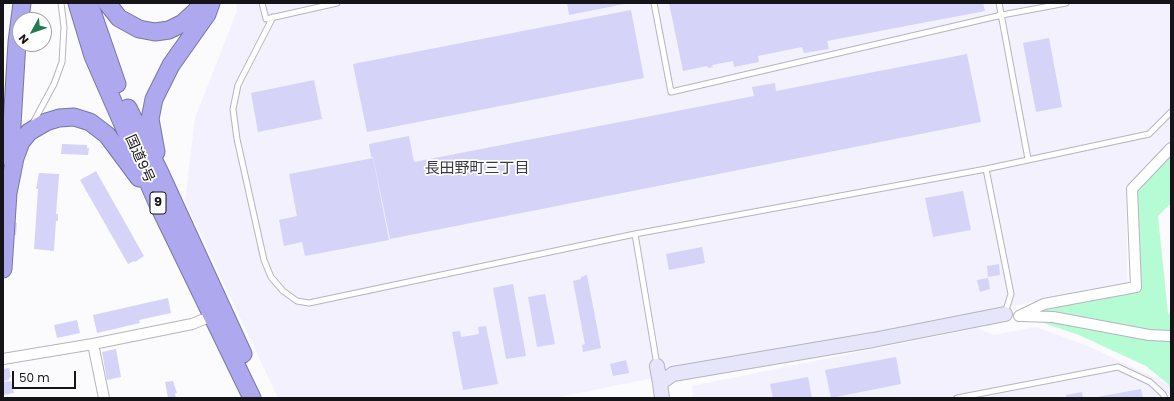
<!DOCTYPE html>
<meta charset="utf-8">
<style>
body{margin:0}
#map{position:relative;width:1174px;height:401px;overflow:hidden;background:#fbfbfd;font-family:Poppins,sans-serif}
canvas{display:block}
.frame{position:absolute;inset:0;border:4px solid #151519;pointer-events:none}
.north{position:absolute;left:12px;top:12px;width:40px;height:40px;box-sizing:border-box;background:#fff;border:1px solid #a1a1a3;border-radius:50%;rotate:230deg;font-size:11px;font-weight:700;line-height:16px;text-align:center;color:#151519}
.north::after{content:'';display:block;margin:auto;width:14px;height:18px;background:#1e7b52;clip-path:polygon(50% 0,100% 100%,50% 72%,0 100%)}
.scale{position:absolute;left:12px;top:371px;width:64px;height:18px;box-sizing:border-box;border:2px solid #151519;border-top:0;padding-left:5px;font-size:12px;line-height:14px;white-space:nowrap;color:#151519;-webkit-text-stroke:3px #fff;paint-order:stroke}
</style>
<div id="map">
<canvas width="1174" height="401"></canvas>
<div class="frame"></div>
<div class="north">N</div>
<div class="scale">50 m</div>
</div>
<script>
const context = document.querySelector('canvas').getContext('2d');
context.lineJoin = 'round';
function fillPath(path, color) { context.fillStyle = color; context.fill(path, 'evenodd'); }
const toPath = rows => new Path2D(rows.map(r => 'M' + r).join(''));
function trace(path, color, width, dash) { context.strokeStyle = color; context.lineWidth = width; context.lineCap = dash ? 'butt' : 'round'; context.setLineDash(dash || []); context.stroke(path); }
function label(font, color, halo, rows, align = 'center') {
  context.font = font + ' Poppins,"Noto Sans JP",sans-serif'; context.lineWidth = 3.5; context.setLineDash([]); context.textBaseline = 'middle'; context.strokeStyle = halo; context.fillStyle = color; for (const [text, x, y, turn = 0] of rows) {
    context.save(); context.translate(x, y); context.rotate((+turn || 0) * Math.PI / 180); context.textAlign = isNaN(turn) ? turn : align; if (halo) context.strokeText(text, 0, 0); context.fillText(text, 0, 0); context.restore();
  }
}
const built = toPath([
 [236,3,1171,3,1171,141,1126,187,1127,283,554,398,278,398,185,201,195,118,237,11],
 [1036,327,1088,346,1168,384,1171,390,1171,398,693,398,692,386,977,328,994,335]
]);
const green = toPath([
 [1171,153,1171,203,1158,216,1168,313,1171,315,1171,334,1039,311,1047,306,1138,289,1136,214,1138,213,1136,212,1135,190],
 [1039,319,1171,337,1171,390,1168,384,1146,366,1079,335,1041,322]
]);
const building = toPath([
 [567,3,624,3,624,4,569,15],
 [669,3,983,3,985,11,827,41,829,49,804,53,802,47,758,56,759,62,734,67,733,61,712,65,713,67,708,68,707,66,683,71],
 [631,10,644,78,367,132,353,64],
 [1049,38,1062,107,1036,112,1023,43],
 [967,54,981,122,390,239,373,157,371,157,369,144,409,136,414,162,754,96,752,87,775,83,776,91],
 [314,80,322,119,258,132,251,93],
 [62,144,87,145,87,148,89,148,88,155,61,154],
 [373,158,389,240,305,256,302,242,284,246,279,220,297,216,289,174],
 [96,171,144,256,135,262,134,261,128,264,80,180],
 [39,173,59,174,59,176,56,214,58,214,58,221,56,221,54,251,34,249,38,189,36,189],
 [963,191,971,230,933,237,925,198],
 [3,222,17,223,16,235,3,235],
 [702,247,705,263,669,270,666,254],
 [999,264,1000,275,988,277,987,266],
 [587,275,601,348,583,352,582,345,585,344,573,281,581,279,581,277],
 [988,278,990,289,980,292,977,280],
 [513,284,526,356,506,359,493,288],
 [545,294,555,344,537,347,528,297],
 [168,298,171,313,139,320,140,323,97,333,93,315],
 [77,320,80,333,57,338,54,325],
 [486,326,498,384,463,390,452,332,460,331,461,337,479,334,478,327],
 [116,349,121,377,107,380,102,352],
 [896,357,901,384,831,398,825,370],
 [626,360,629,373,613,376,610,364],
 [9,368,11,377,9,378,9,380,3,381,3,369],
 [808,377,812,398,773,398,770,384],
 [11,381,14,393,3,395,3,382],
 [173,381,177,393,175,393,176,398,168,398,165,382],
 [1141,389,1143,398,1097,398,1097,397],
 [1082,392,1083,398,1067,398,1066,395]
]);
const lane = toPath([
 [262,3,266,19,337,3],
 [654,3,671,92,1002,15,1066,3],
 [999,3,1028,159],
 [273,17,238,85,233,109,237,139,264,260,271,277,283,291,297,301,309,303,635,234,986,169,1149,134,1171,112],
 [33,123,54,84,62,62,64,27,61,3],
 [986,169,1011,294,1005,313],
 [635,234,657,365],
 [957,398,1118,367,1150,382,1163,394,1165,398]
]);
const street = toPath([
 [1019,316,1044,304,1136,287,1132,189,1171,148],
 [1021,316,1053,317,1149,335,1171,336],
 [93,344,104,398],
 [3,359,93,344,192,324,212,316]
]);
const secondary = toPath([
 [657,366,660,383],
 [662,398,660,383,673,374,873,340,1005,314]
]);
const highway = toPath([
 [77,3,93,56,156,200,252,398],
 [89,3,117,84],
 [107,3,119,18,139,29,155,32,169,30,183,23,197,10,200,3],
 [128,108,160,173,243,354],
 [156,152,150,119,154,99,171,65,207,14,211,3],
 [10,158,17,42,22,3],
 [3,269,8,193,15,158,21,142,29,132,46,122,59,118,74,117,90,122,107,135,139,178]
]);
const shields = [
 [158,203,16]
];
const shieldNames = [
 ["9",158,203]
];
const streetNames = [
 ["国道9号",139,159,66]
];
const neighbourhoodNames = [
 ["長田野町三丁目",477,169]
];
fillPath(built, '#f2f1fd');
fillPath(green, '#b5fcd4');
fillPath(building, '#d5d3f8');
trace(lane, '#b5b4bf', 7);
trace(street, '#b5b4bf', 12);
trace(secondary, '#b5b4bf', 16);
trace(highway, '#7875a4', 19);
trace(lane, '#fff', 5);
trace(street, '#fff', 10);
trace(secondary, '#e7e5fa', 14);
trace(highway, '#aea9ef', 17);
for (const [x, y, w] of shields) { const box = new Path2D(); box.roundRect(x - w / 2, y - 11, w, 22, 3); context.fillStyle = '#fff'; context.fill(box); trace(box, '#151519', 1); }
label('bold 13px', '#151519', null, shieldNames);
label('14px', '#151519', '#fff', streetNames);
label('15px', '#393842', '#fff', neighbourhoodNames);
</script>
